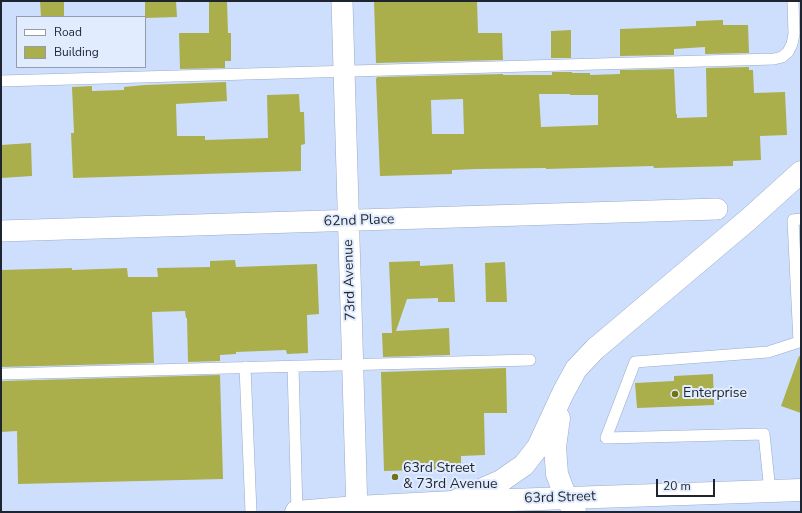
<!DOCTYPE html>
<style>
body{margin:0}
#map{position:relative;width:802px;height:513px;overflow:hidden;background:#cedffe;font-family:"Nunito Sans",sans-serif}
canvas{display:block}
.frame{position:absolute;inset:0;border:2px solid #1f2530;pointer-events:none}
.legend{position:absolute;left:16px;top:16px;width:130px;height:52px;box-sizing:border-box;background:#e2ecff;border:1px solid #949cac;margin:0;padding:5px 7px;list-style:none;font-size:12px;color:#1f2530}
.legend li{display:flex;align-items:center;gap:8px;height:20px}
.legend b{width:20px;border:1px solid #949cac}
.scale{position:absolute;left:656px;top:479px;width:59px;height:18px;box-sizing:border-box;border:2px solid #1f2530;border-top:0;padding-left:5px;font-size:12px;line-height:14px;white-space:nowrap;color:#1f2530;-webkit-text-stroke:3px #e2ecff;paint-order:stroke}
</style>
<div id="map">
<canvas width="802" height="513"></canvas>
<div class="frame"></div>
<ul class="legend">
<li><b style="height:5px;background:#fff"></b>Road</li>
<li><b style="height:11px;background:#aaae4b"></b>Building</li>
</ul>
<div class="scale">20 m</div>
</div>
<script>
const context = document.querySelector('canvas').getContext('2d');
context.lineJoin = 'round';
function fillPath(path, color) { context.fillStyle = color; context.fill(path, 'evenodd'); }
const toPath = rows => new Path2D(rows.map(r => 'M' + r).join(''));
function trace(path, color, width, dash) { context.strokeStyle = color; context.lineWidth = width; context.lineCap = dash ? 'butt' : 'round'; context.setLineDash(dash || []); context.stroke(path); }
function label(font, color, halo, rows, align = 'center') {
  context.font = font + ' "Nunito Sans",sans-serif'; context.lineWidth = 4; context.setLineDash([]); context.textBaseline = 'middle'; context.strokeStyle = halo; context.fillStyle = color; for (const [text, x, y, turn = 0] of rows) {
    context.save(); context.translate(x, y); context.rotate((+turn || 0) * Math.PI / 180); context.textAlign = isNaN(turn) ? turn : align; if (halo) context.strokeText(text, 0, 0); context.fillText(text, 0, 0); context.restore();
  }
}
const building = toPath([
 [40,1,64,1,64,17,41,17],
 [145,1,176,1,177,17,145,18],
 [209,1,227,1,228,33,231,33,231,61,225,61,225,68,180,69,179,33,209,33],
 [374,1,477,1,478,33,502,33,503,60,376,63],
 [723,20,723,25,748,25,749,53,705,54,705,47,674,49,674,55,620,56,620,29,696,26,696,21],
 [571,30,571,58,551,58,551,31],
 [749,67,749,70,753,70,754,93,785,92,787,135,760,136,761,160,733,161,733,166,654,168,653,166,546,169,546,168,477,169,452,170,452,174,380,176,376,79,377,77,503,74,503,75,552,75,552,72,572,72,572,73,590,73,590,75,620,74,620,70,674,69,676,114,677,114,677,118,707,117,706,68],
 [539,94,570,94,570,95,598,95,598,125,541,127],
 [463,99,464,134,432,134,431,100],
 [226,82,227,101,176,104,177,136,205,136,205,140,268,138,267,95,299,94,300,112,304,112,305,144,301,145,301,171,73,178,71,133,74,133,72,87,92,86,92,91,124,90,124,87,145,85],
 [31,143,32,176,1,178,1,145],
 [235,260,236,267,317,264,319,314,307,315,308,353,287,354,286,350,236,352,236,354,220,355,220,361,188,362,187,318,186,318,185,311,152,312,154,363,1,367,1,270,72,268,72,270,127,268,128,277,158,277,157,268,210,267,210,261],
 [420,261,420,266,453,264,455,302,438,302,438,298,407,299,396,331,449,328,450,355,383,357,382,333,392,333,389,262],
 [505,262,507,302,486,302,485,263],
 [799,356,801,357,801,413,781,406],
 [506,368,507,413,484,413,485,455,461,456,461,469,384,471,381,372],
 [713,374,714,405,637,408,635,383,674,381,674,376],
 [220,375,223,479,18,484,17,431,1,432,1,381]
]);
const lane = toPath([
 [1,81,774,59,782,57,788,52,792,44,794,34,793,1],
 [293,366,297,512],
 [245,367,251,512],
 [1,374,530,360],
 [770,491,764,434,606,438,635,362,768,352,799,342,793,220,801,219]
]);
const street = toPath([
 [342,1,357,512],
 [1,231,717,209]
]);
const secondary = toPath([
 [296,512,357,507,453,502,801,490]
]);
const primary = toPath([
 [559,418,555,447,557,474,566,498,575,512],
 [453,502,501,481,524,465,538,447,563,393,576,369,595,349,749,219,801,172]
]);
const markers = [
 [675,394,4,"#707318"],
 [395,477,4,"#707318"]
];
const streetNames = [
 ["62nd Place",359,221,-2],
 ["73rd Avenue",350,280,-92],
 ["63rd Street",560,498,-2]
];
const poiNames = [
 ["Enterprise",683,394],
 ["63rd Street",403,469],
 ["& 73rd Avenue",403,485]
];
fillPath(building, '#aaae4b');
trace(lane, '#9aaac8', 12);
trace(street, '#9aaac8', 22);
trace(secondary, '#9aaac8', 23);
trace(primary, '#9aaac8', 23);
trace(lane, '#fff', 11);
trace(street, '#fff', 21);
trace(secondary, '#fff', 22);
trace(primary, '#fff', 22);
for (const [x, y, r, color] of markers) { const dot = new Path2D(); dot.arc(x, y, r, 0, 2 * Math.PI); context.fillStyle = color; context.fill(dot); trace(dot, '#e2ecff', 1.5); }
label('14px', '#1f2530', '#e2ecff', streetNames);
label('14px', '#1f2530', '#e2ecff', poiNames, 'left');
</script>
